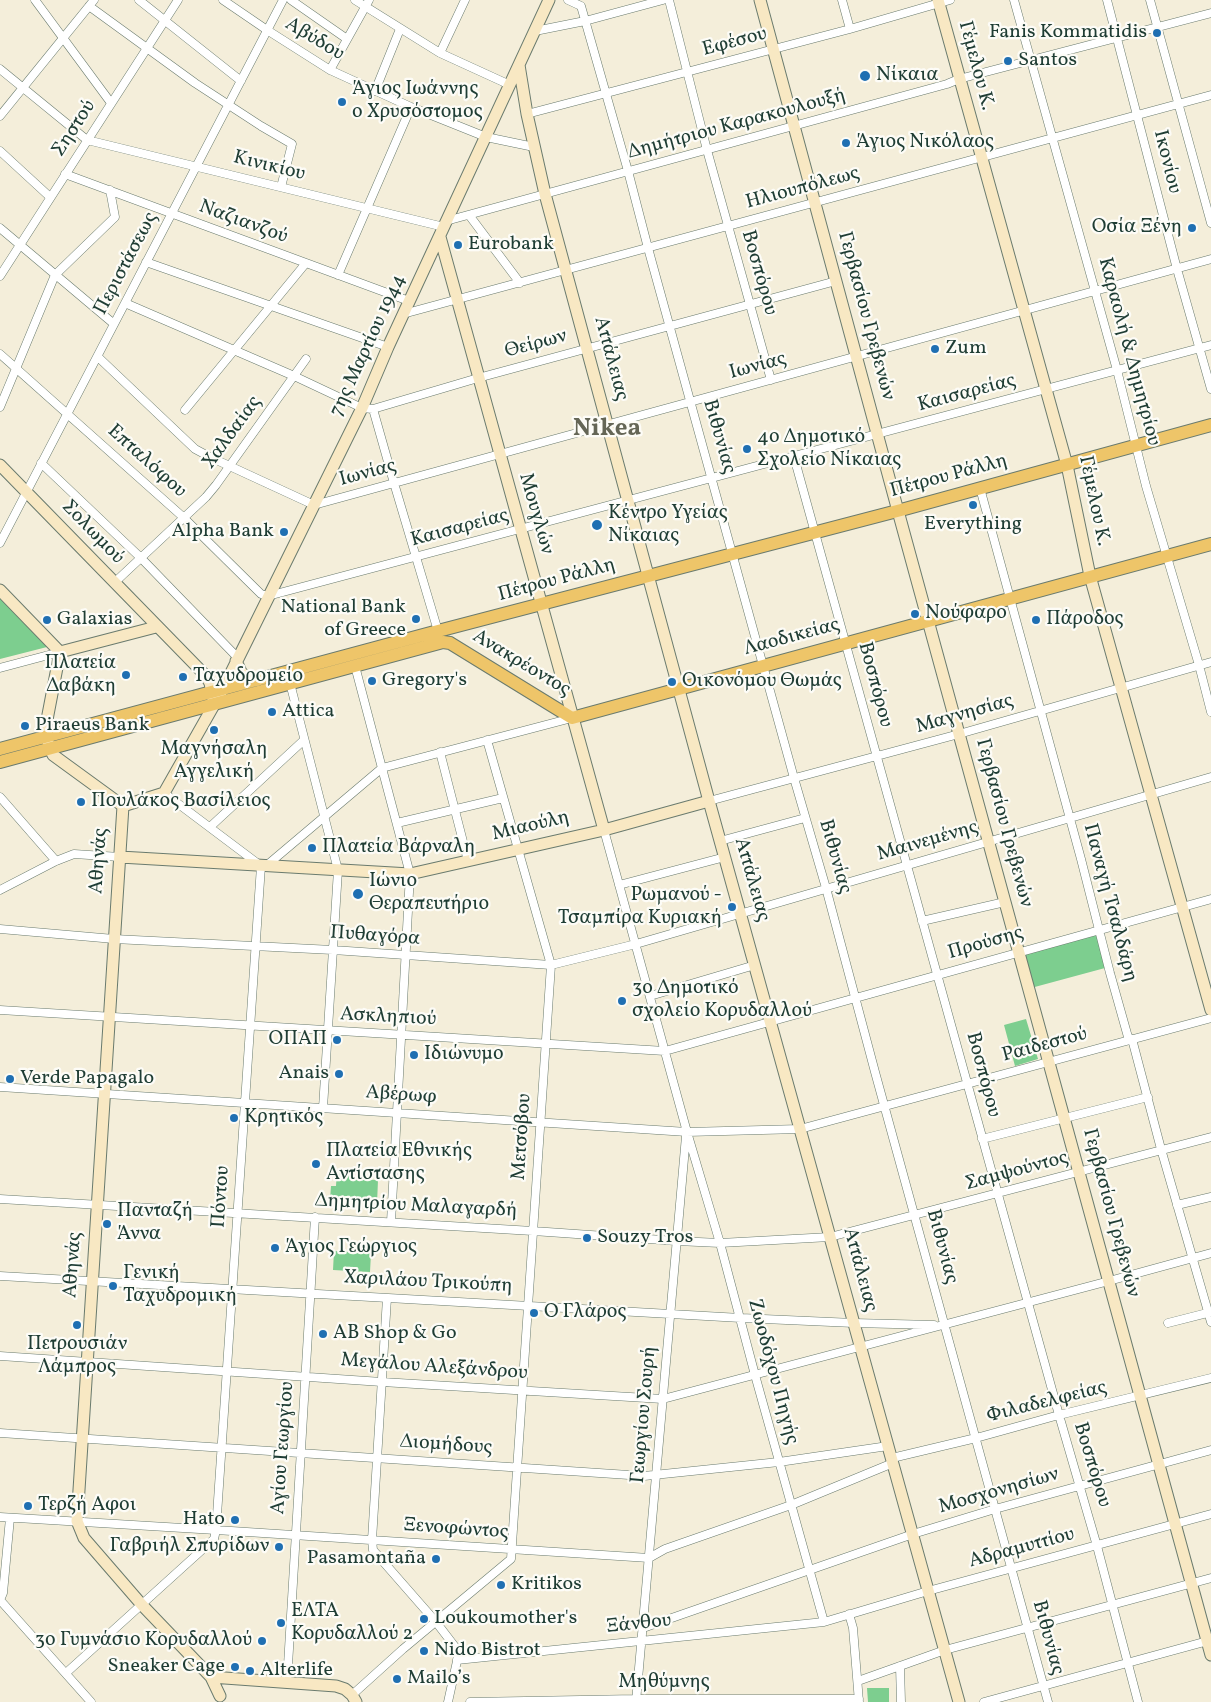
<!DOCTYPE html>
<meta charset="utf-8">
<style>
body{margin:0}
canvas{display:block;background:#f4eeda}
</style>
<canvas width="1211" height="1702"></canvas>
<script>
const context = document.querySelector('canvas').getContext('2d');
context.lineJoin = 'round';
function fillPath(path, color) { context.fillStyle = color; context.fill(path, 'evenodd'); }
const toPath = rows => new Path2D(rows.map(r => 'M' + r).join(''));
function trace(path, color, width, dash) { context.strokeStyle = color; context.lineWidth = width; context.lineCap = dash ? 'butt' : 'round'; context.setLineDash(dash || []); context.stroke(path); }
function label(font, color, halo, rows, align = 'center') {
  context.font = font + ' Vollkorn,serif'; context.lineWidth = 4.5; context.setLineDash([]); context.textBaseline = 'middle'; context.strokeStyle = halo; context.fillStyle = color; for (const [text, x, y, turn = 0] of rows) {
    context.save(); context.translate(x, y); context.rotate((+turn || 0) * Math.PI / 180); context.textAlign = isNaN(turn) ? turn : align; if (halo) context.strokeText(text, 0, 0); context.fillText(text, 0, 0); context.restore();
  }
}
const green = toPath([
 [0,597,47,647,0,659],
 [1096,934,1105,968,1031,988,1023,953],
 [1026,1019,1038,1059,1015,1066,1004,1025],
 [337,1170,351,1171,357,1179,378,1180,377,1204,330,1200,331,1186,336,1186],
 [334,1251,371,1253,370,1272,333,1270],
 [867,1688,889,1688,889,1702,868,1702]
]);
const street = toPath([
 [35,0,111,103],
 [139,0,241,81],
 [223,0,267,30,330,70,411,107,486,137,534,147],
 [291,0,347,39],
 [355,0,440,53,510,85],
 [568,0,581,6,628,171,648,248,794,778,826,888,875,1072,1048,1702],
 [669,0,707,150,771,380],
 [842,0,850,29],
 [1014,0,1117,370,1146,486,1199,665,1211,712],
 [1107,0,1177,269,1211,389],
 [1150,0,1211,223],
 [89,6,195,83,261,126,292,144,281,187],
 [535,31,585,21,663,0],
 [440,53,465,0],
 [0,69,87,140,444,227],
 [330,70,369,0],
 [375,91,400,29],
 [527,114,850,29,950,0],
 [0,116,94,0],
 [0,151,50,197],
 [65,174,409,301],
 [469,215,520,283],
 [446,221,947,84,959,79,1211,13],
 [0,228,114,324],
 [146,262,388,347],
 [338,275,411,107],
 [0,276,178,0],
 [125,303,294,376,362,408,373,409,478,378,836,281],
 [403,314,1211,95],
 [0,354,183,517,261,594,268,596,1211,345],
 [98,357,195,449,210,457,314,505,1211,259],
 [0,407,55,275,115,217,110,190],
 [373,409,394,483,438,631],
 [185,410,306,263],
 [794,457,1059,1415,1097,1546,1138,1702],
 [41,463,141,558,238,658],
 [980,488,1081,859,1110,973,1128,1037,1132,1039,1161,1149,1211,1322],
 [0,543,283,0],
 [114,583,206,497,216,485,306,359],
 [355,666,410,874,391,1222],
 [0,668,60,652],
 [290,683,338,870,323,1108],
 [440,752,468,861],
 [0,797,56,861],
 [709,801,959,734,1211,662],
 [397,823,503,798],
 [210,827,304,740],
 [604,830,687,1132,720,1243,755,1375,824,1622],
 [720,841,805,818],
 [266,866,382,768,572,718],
 [619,885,725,857],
 [0,890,56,861,74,854,120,857],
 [922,921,1005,902],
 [0,929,114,939,333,950,551,965,636,944,1211,777],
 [650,996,755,965],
 [0,1010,665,1051,1211,899],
 [0,1087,687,1132,800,1129,1211,1018],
 [982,1139,1148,1097],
 [0,1199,533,1231,677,1241,720,1243,830,1237,1211,1137],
 [1177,1205,1211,1197],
 [0,1276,741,1318,854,1323,934,1325],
 [387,1298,372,1540,373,1550,436,1622,459,1652,448,1702],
 [1168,1323,1211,1312],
 [0,1356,382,1382,663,1399,1109,1281,1211,1253],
 [0,1433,644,1476,779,1462,888,1446],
 [892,1458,976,1438,1059,1415,1211,1378],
 [0,1517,216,1530,649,1558,665,1549,791,1505,893,1463],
 [0,1600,91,1702],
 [0,1600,3,1593,10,1518],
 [849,1614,853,1628,859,1702],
 [643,1628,913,1534,995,1509,1211,1450],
 [457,1660,824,1622,928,1591,1211,1514],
 [900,1666,901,1702],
 [66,1673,214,1539,216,1530,261,866,164,793],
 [858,1681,945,1650,1211,1578],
 [287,1682,315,1217],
 [352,1695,403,1649,511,1559,551,965,487,740],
 [470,1702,636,1699,859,1699],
 [636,1702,686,1136],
 [984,1702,1211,1640]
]);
const secondary = toPath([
 [760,0,898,511,1211,1655],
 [938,0,1067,465,1090,576,1211,1010],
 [519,65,527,114,545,194,709,801,959,1702],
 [440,237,604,830],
 [0,465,206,676,210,683,213,699],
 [0,590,60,652],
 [60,652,46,725,46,736,50,748,53,755,123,806],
 [60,652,156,627],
 [236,661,241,672,245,676,258,680],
 [123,806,77,1521,84,1538,142,1605,211,1677,220,1696],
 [123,806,164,793,223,689,362,408,388,347,549,0],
 [120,857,410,874,604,830,709,801],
 [211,1677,336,1686,345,1689,352,1695,356,1702]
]);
const primary = toPath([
 [0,749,438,631,901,510,1211,425],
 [0,762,443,642,450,643,572,718,1211,544]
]);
const markers = [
 [1157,33,5,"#1f6fb2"],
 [1008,61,5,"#1f6fb2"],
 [865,76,6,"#1f6fb2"],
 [342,102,5,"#1f6fb2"],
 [846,143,5,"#1f6fb2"],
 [1192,228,5,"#1f6fb2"],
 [458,245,5,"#1f6fb2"],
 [935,349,5,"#1f6fb2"],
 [747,449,5,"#1f6fb2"],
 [973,505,5,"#1f6fb2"],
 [597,525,6,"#1f6fb2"],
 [284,532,5,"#1f6fb2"],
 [915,614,5,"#1f6fb2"],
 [416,619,5,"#1f6fb2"],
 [47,620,5,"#1f6fb2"],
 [1036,620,5,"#1f6fb2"],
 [126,675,5,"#1f6fb2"],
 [183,677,5,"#1f6fb2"],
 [372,681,5,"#1f6fb2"],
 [672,682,5,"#1f6fb2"],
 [272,712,5,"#1f6fb2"],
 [25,726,5,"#1f6fb2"],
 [214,730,5,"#1f6fb2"],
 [81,802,5,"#1f6fb2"],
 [312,848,5,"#1f6fb2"],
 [358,894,6,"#1f6fb2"],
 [732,907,5,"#1f6fb2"],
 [622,1001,5,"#1f6fb2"],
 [337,1040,5,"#1f6fb2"],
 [414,1055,5,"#1f6fb2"],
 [339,1074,5,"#1f6fb2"],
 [10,1079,5,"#1f6fb2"],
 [234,1118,5,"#1f6fb2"],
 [316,1164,5,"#1f6fb2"],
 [107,1224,5,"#1f6fb2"],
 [587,1238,5,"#1f6fb2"],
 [275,1248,5,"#1f6fb2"],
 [113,1286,5,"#1f6fb2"],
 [534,1313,5,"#1f6fb2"],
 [77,1325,5,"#1f6fb2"],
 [323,1334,5,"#1f6fb2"],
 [28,1506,5,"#1f6fb2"],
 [235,1520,5,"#1f6fb2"],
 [279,1547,5,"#1f6fb2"],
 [436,1559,5,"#1f6fb2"],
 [501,1585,5,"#1f6fb2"],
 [424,1619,5,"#1f6fb2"],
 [281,1623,5,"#1f6fb2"],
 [262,1641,5,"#1f6fb2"],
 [424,1651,5,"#1f6fb2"],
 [235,1667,5,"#1f6fb2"],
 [250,1671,5,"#1f6fb2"],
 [397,1679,5,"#1f6fb2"]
];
const poiNames = [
 ["Fanis Kommatidis",1147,33,"right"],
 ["Santos",1018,61],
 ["Νίκαια",876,76],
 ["Άγιος Ιωάννης",352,90],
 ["ο Χρυσόστομος",352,113],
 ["Άγιος Νικόλαος",856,143],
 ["Οσία Ξένη",1182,228,"right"],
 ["Eurobank",468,245],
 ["Zum",945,349],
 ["4ο Δημοτικό",757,438],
 ["Σχολείο Νίκαιας",757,461],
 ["Κέντρο Υγείας",608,514],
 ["Νίκαιας",608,537],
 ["Everything",973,525,"center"],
 ["Alpha Bank",274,532,"right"],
 ["National Bank",406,608,"right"],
 ["of Greece",406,631,"right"],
 ["Νούφαρο",925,614],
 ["Galaxias",57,620],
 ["Πάροδος",1046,620],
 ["Πλατεία",116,664,"right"],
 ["Δαβάκη",116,687,"right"],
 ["Ταχυδρομείο",193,677],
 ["Gregory's",382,681],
 ["Οικονόμου Θωμάς",682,682],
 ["Attica",282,712],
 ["Piraeus Bank",35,726],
 ["Μαγνήσαλη",214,750,"center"],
 ["Αγγελική",214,773,"center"],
 ["Πουλάκος Βασίλειος",91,802],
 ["Πλατεία Βάρναλη",322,848],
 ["Ιώνιο",369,882],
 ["Θεραπευτήριο",369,905],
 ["Ρωμανού -",722,896,"right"],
 ["Τσαμπίρα Κυριακή",722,919,"right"],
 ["3ο Δημοτικό",632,989],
 ["σχολείο Κορυδαλλού",632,1012],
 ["ΟΠΑΠ",327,1040,"right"],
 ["Ιδιώνυμο",424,1055],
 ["Anais",329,1074,"right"],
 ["Verde Papagalo",20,1079],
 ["Κρητικός",244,1118],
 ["Πλατεία Εθνικής",326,1152],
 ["Αντίστασης",326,1175],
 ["Πανταζή",117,1212],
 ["Άννα",117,1235],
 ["Souzy Tros",597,1238],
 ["Άγιος Γεώργιος",285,1248],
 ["Γενική",123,1274],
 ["Ταχυδρομική",123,1297],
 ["Ο Γλάρος",544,1313],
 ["ΑΒ Shop & Go",333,1334],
 ["Πετρουσιάν",77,1345,"center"],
 ["Λάμπρος",77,1368,"center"],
 ["Τερζή Αφοι",38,1506],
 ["Hato",225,1520,"right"],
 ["Γαβριήλ Σπυρίδων",269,1547,"right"],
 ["Pasamontaña",426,1559,"right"],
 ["Kritikos",511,1585],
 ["ΕΛΤΑ",291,1612],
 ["Κορυδαλλού 2",291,1635],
 ["Loukoumother's",434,1619],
 ["3ο Γυμνάσιο Κορυδαλλού",252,1641,"right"],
 ["Nido Bistrot",434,1651],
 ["Sneaker Cage",225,1667,"right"],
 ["Alterlife",260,1671],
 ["Mailo’s",407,1679]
];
const streetNames = [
 ["Αβύδου",314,40,31],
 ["Εφέσου",735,43,-15],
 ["Γέμελου Κ.",975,66,75],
 ["Δημήτριου Καρακουλουξή",737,125,-15],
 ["Σηστού",75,129,-57],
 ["Ικονίου",1166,162,76],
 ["Κινικίου",269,167,14],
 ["Ηλιουπόλεως",803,189,-15],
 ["Ναζιανζού",243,223,20],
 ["Περιστάσεως",127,264,-62],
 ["Βοσπόρου",758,273,74],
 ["Γερβασίου Γρεβενών",865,316,75],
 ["Θείρων",536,345,-15],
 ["7ης Μαρτίου 1944",369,346,-65],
 ["Καραολή & Δημητρίου",1128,352,75],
 ["Αττάλειας",610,359,75],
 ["Ιωνίας",758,367,-15],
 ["Καισαρείας",967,394,-15],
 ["Χαλδαίας",233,433,-54],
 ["Βιθυνίας",718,437,74],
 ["Επταλόφου",146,462,42],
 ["Ιωνίας",368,474,-15],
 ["Πέτρου Ράλλη",949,477,-15],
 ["Γέμελου Κ.",1093,501,78],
 ["Μουγλών",535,514,74],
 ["Καισαρείας",460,529,-15],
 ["Σολωμού",92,533,46],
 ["Πέτρου Ράλλη",557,581,-15],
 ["Λαοδικείας",792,638,-15],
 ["Ανακρέοντος",521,664,31],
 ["Βοσπόρου",874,685,75],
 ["Μαγνησίας",965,715,-16],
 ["Γερβασίου Γρεβενών",1003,823,75],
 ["Μιαούλη",531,827,-13],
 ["Μαινεμένης",928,842,-16],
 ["Βιθυνίας",834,857,74],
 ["Αθηνάς",100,861,-86],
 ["Αττάλειας",751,880,74],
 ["Παναγή Τσαλδάρη",1109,903,75],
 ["Πυθαγόρα",375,937,4],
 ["Προύσης",986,944,-16],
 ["Ασκληπιού",388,1018,3],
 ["Ραιδεστού",1045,1046,-15],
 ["Βοσπόρου",982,1075,75],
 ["Αβέρωφ",401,1096,4],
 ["Μετσόβου",523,1137,-86],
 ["Σαμψούντος",1017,1172,-15],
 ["Πόντου",222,1197,-86],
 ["Δημητρίου Μαλαγαρδή",416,1207,3],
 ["Γερβασίου Γρεβενών",1110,1213,75],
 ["Βιθυνίας",941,1247,75],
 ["Αθηνάς",74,1265,-86],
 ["Αττάλειας",859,1270,75],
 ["Χαριλάου Τρικούπη",428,1283,3],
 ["Μεγάλου Αλεξάνδρου",434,1368,4],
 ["Ζωοδόχου Πηγής",772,1372,75],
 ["Φιλαδελφείας",1047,1403,-14],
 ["Γεωργίου Σουρή",645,1415,-85],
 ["Διομήδους",446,1446,4],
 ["Αγίου Γεωργίου",284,1448,-86],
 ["Βοσπόρου",1091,1465,73],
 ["Μοσχονησίων",999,1492,-16],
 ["Ξενοφώντος",456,1530,4],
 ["Αδραμυττίου",1022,1549,-15],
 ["Ξάνθου",639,1625,-6],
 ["Βιθυνίας",1047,1638,75],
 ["Μηθύμνης",664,1683]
];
const districtNames = [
 ["Nikea",607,430]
];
fillPath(green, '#7dce8f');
trace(street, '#6a7b6e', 9);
trace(secondary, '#6a7b6e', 13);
trace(primary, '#6a7b6e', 14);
trace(street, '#fff', 8);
trace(secondary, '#f8e8c3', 11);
trace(primary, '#eec569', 12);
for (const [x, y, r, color] of markers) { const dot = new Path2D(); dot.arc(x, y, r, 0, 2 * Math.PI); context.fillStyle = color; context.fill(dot); trace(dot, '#fdfcf7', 2); }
label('20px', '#1f3d34', '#fdfcf7', poiNames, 'left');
label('20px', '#1f3d34', '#fdfcf7', streetNames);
label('bold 25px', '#656656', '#fdfcf7', districtNames);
</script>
